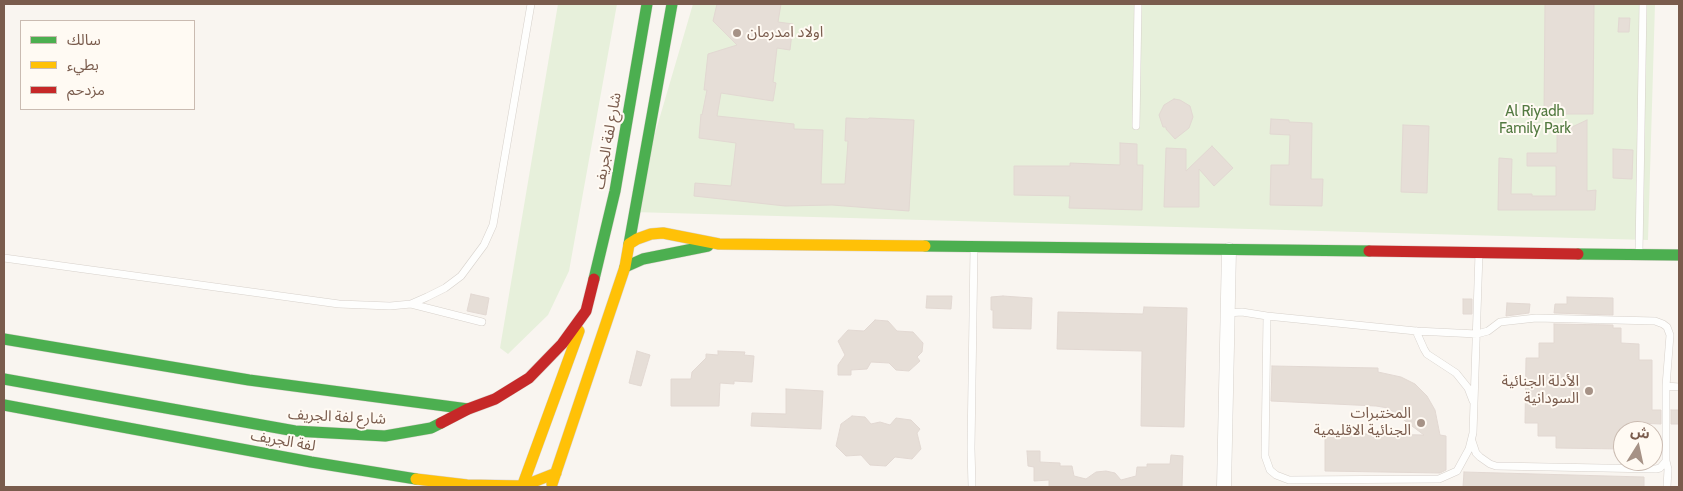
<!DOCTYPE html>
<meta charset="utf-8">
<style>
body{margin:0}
#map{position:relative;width:1683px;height:491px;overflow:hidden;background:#f9f5f0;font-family:Cabin,"Noto Sans Arabic",sans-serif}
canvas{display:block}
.frame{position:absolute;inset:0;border:5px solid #7a5c4d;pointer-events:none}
.legend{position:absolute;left:20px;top:20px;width:175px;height:90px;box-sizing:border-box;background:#fffaf3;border:1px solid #cabbb1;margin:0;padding:6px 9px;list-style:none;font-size:15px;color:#7a5c4d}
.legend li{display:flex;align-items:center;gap:10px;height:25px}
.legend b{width:25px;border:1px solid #cabbb1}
.north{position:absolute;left:1613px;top:421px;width:50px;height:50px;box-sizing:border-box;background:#fffaf3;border:1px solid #cabbb1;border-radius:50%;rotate:10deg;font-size:14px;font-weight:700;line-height:20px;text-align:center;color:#7a5c4d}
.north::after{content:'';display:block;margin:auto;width:18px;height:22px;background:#a69286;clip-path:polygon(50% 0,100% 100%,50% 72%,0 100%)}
</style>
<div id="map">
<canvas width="1683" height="491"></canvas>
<div class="frame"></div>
<ul class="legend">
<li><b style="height:6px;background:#4caf50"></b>سالك</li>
<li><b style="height:6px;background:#ffc107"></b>بطيء</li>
<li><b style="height:6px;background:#c62828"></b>مزدحم</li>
</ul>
<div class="north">ش</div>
</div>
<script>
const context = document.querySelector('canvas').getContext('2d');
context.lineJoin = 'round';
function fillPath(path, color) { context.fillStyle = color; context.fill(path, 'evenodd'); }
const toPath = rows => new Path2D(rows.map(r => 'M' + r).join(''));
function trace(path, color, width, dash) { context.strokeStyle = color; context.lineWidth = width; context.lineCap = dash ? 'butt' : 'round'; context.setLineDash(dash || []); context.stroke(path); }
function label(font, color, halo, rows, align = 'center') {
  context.font = font + ' Cabin,"Noto Sans Arabic",sans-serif'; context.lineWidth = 4; context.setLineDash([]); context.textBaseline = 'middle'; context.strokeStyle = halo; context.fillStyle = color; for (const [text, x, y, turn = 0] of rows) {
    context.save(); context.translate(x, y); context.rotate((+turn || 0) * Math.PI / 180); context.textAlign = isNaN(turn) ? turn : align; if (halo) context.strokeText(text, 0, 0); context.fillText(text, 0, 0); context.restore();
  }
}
const green = toPath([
 [558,4,617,4,569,271,548,315,508,354,500,348],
 [693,4,1655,4,1648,240,632,212]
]);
const building = toPath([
 [717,4,781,4,778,22,793,24,790,50,777,48,773,82,776,83,773,101,721,93,717,116,794,124,794,129,823,130,821,184,845,184,848,141,845,141,846,118,868,119,869,118,914,120,909,211,832,205,785,206,694,196,695,183,731,186,736,143,699,138,701,114,702,115,707,90,704,90,708,54,737,45,713,21,717,4],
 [1545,4,1594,4,1593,114,1544,114,1545,4],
 [1619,18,1630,18,1629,32,1618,32,1619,18],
 [1174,99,1180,100,1190,106,1193,117,1189,128,1175,139,1166,129,1166,127,1163,127,1159,115,1164,105,1174,99],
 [1271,119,1289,120,1289,122,1312,123,1311,179,1323,179,1322,206,1270,205,1271,165,1289,165,1290,135,1270,134,1271,119],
 [1587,120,1587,191,1596,190,1595,210,1498,210,1499,158,1512,159,1511,194,1532,194,1532,196,1556,196,1556,166,1527,166,1527,153,1557,153,1557,134,1587,120],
 [1403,125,1429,126,1427,193,1401,192,1403,125],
 [1120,143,1137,144,1137,165,1143,165,1142,210,1069,208,1070,196,1014,195,1014,166,1070,166,1070,163,1120,165,1120,143],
 [1212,146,1233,168,1214,186,1199,169,1199,207,1164,207,1166,148,1186,149,1186,171,1212,146],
 [1613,149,1633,150,1632,179,1613,178,1613,149],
 [471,294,489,298,486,315,467,311,471,294],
 [927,296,952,296,951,309,926,308,927,296],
 [1003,296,1032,298,1031,329,993,328,993,310,991,310,991,297,1003,296],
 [1567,297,1613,298,1613,315,1554,313,1555,304,1567,304,1567,297],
 [1463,299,1472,299,1472,314,1463,314,1463,299],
 [1507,303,1530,304,1529,313,1506,316,1507,303],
 [1144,307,1187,308,1184,427,1141,426,1142,351,1057,349,1058,312,1143,314,1144,307],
 [875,320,888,321,897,331,913,332,923,343,922,352,917,357,920,361,909,371,896,370,889,363,871,362,867,369,851,370,851,375,838,375,838,365,845,355,838,341,848,330,864,331,875,320],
 [1554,324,1613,325,1613,328,1621,328,1621,343,1639,344,1639,360,1652,360,1652,410,1661,410,1661,424,1637,423,1637,431,1623,431,1621,449,1556,448,1556,436,1538,436,1538,423,1525,423,1526,358,1539,358,1539,343,1554,343,1554,324],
 [637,351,650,355,641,386,629,383,637,351],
 [718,351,745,352,744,355,754,356,752,382,734,381,734,384,720,383,719,406,671,406,671,379,691,379,692,372,706,358,706,354,718,355,718,351],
 [1272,366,1378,368,1378,372,1401,377,1415,384,1427,396,1435,410,1440,435,1446,436,1446,470,1440,473,1325,471,1325,433,1424,435,1388,408,1376,406,1271,401,1272,366],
 [786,389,823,391,821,429,751,426,752,413,786,414,786,389],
 [1671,410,1679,410,1679,424,1671,424,1671,410],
 [852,416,865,417,871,424,880,422,890,425,896,418,911,420,920,429,917,433,921,449,912,459,895,457,886,466,870,465,861,455,846,456,836,446,841,424,852,416],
 [1027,451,1040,451,1040,462,1060,463,1060,466,1072,466,1074,476,1086,479,1096,472,1106,471,1115,473,1121,480,1136,476,1137,467,1147,467,1147,464,1170,464,1171,455,1183,456,1182,487,1049,487,1049,480,1034,481,1034,467,1028,466,1027,451],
 [1464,472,1644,477,1644,487,1463,487,1464,472]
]);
const lane = toPath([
 [1136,126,1138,4],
 [1639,253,1643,4],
 [4,258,339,304,390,306,411,304,427,297,445,288,461,276,484,245,493,225,531,4],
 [411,304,482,322],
 [1227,313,1242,312,1267,316,1416,331,1477,334,1488,331,1500,322,1536,318,1655,321,1663,324,1667,327,1670,335,1666,386,1666,461,1660,468,1656,469,1496,466,1490,464,1480,457,1476,453,1472,441],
 [1267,316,1265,456,1270,470,1276,475,1289,480,1439,479,1457,471,1469,449,1473,433,1479,253],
 [1416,331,1424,349,1427,354,1456,373,1468,388,1473,401],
 [1666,386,1679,387],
 [1666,461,1668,469,1667,487],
 [972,487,971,448,974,248]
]);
const street = toPath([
 [1224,487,1229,250]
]);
const fast = toPath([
 [629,244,672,4],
 [925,246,1369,251],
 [1578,254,1679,255],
 [625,267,643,259,708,246],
 [594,279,615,191,647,4],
 [4,339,249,380,468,409],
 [4,379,295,431,385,436,431,428,441,423],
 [4,405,311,462,416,479]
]);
const slow = toPath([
 [629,244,637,239,651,234,663,233,719,244,925,246],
 [416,479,467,485,523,486,556,473],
 [552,484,625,267,629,244],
 [522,487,579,331]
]);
const jam = toPath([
 [1369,251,1578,254],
 [441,423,468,409,495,399,529,378,562,344,586,311,594,279]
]);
const markers = [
 [737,33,5,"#a69286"],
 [1589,391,5,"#a69286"],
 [1421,423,5,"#a69286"]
];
const poiNames = [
 ["اولاد امدرمان",747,33,"left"],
 ["الأدلة الجنائية",1579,382],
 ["السودانية",1579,399],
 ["المختبرات",1411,414],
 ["الجنائية الاقليمية",1411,431]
];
const parkNames = [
 ["Al Riyadh",1535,112],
 ["Family Park",1535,129]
];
const streetNames = [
 ["شارع لفة الجريف",608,141,-80],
 ["شارع لفة الجريف",337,417,3],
 ["لفة الجريف",283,441,10]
];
fillPath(green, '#e7f0db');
fillPath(building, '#e6ded7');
trace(building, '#e2d8d2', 1);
trace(lane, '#d7d1cb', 8);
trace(street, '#d7d1cb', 15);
trace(fast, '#d9d2cb', 12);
trace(slow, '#d9d2cb', 12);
trace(jam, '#d9d2cb', 12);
trace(lane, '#fefefd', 7);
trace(street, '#fefefd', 14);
trace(fast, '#4caf50', 11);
trace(slow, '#ffc107', 11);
trace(jam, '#c62828', 11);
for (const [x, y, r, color] of markers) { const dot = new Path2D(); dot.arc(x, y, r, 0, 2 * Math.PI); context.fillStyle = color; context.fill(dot); trace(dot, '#fffaf3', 2); }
label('15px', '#7a5c4d', '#fffaf3', poiNames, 'right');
label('15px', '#537a41', '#fffaf3', parkNames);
label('15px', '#7a5c4d', '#fffaf3', streetNames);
</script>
